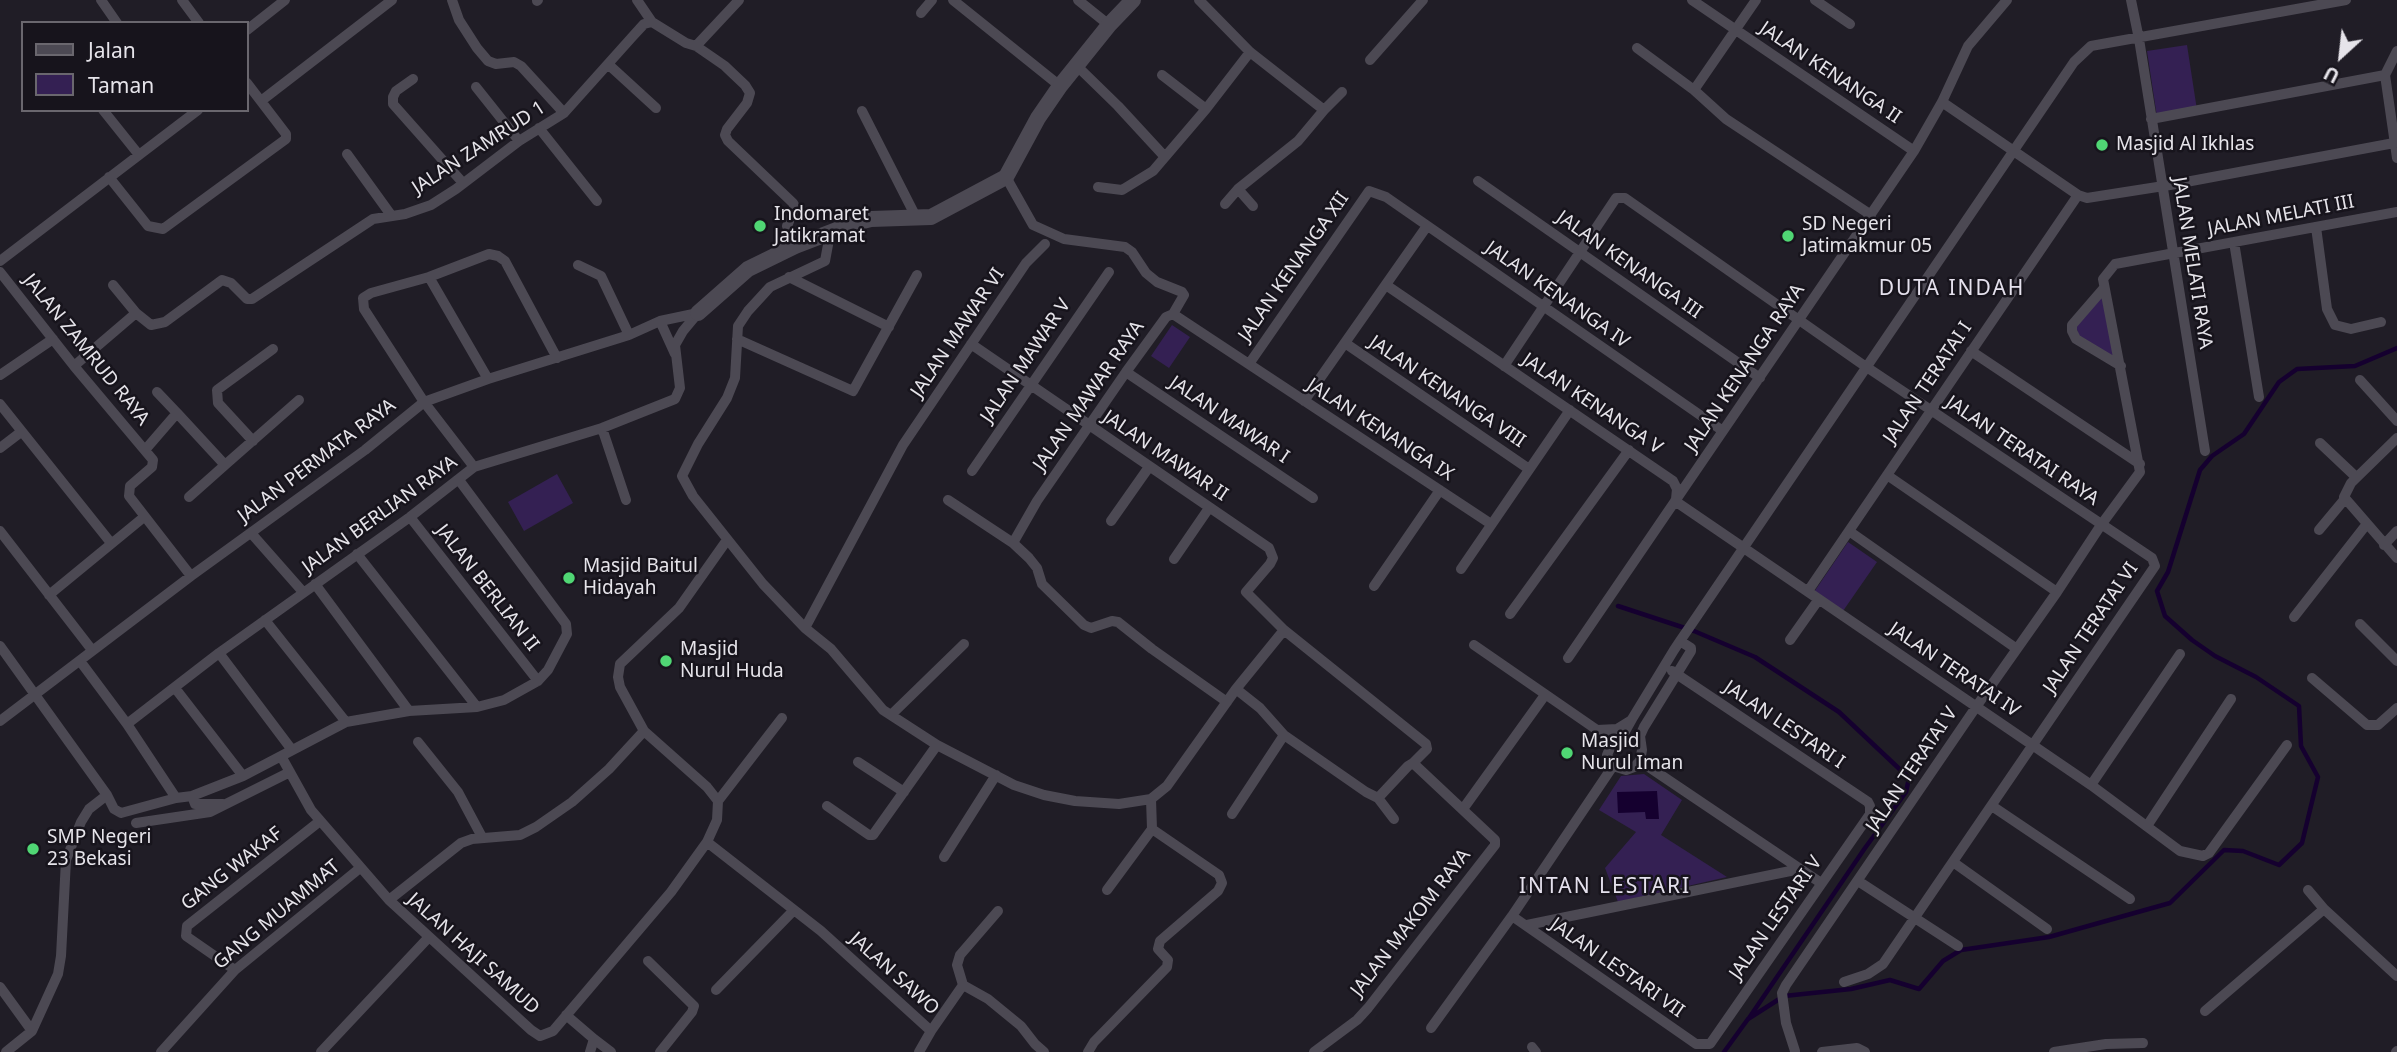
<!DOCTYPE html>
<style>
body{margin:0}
#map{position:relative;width:2397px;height:1052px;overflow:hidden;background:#201d26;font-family:"Noto Sans",sans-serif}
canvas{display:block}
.legend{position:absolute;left:21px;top:21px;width:228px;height:91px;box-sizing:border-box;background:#17141c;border:2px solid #6a676e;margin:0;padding:9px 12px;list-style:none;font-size:21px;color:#e6e4ea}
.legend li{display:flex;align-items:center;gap:14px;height:35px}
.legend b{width:35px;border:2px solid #6a676e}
.north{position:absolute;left:2306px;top:21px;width:70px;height:70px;-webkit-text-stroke:5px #17141c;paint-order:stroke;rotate:207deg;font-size:19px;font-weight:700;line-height:28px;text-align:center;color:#e6e4ea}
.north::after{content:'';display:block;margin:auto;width:24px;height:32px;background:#e6e4ea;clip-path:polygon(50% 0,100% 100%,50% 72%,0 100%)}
</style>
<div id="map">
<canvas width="2397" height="1052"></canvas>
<ul class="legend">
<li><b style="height:9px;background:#4c4953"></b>Jalan</li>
<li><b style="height:19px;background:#342053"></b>Taman</li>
</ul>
<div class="north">U</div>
</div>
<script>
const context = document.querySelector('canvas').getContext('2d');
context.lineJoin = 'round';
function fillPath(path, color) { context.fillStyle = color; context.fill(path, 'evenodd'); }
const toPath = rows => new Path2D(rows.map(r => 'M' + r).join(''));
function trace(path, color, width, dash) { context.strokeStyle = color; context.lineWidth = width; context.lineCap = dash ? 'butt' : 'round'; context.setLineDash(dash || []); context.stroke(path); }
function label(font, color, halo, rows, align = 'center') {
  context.font = font + ' "Noto Sans",sans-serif'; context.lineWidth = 5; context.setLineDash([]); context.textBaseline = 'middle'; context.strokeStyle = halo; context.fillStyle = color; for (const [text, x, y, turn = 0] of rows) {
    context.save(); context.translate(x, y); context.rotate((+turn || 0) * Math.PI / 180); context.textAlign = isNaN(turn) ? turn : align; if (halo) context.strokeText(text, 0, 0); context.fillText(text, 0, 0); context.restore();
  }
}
const green = toPath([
 [2187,45,2197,110,2157,117,2147,51],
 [2101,294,2116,359,2079,338,2076,325],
 [1172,325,1190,337,1169,368,1151,356],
 [557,474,573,503,524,531,508,502],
 [1848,542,1877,562,1843,611,1814,592],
 [1644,774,1682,800,1661,835,1727,877,1618,902,1605,868,1636,832,1599,810,1621,776]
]);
const water = toPath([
 [1657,791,1659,819,1646,819,1645,812,1618,813,1617,792]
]);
const stream = toPath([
 [1618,606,1694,631,1755,657,1839,712,1909,778,1906,792,1865,848,1749,1018],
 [1724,1052,1748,1019,1784,996,1851,989,1890,980,1919,989,1943,961,1961,950,2049,937,2170,903,2224,850,2243,851,2279,865,2302,843,2318,777,2301,746,2299,706,2256,677,2215,656,2192,640,2165,616,2157,591,2168,572,2200,470,2212,456,2244,434,2279,382,2297,369,2355,366,2397,348]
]);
const street = toPath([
 [101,0,117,23],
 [182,0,199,23],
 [452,0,459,20,477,48,488,61,496,64,514,62,521,66,564,113],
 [637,0,652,22],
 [953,0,1060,86],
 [1078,0,1109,25],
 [1199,0,1250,52,1324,110,1298,141,1238,189,1225,204],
 [1692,0,1914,151],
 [1815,0,1850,24],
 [2131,0,2139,39,2205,451],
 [537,1,538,0],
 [921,13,932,0],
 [247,30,285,0],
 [696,46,739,0],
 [1637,48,1694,90,1726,119,1871,215],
 [2397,51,2385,75,2397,158],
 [1370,60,1423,0],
 [609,65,656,108],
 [1077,66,1118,106,1165,157],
 [1162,75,1206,109],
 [413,79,396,91,393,97,393,104,463,183],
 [476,87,519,141],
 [1694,90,1756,0],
 [261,101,392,0],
 [1942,102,2078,195,2087,198,2170,185,2394,143],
 [103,110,139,155],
 [1324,110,1342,92],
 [862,111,916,217],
 [2151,119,2385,75],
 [539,128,597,201],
 [347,154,391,215],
 [109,177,148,226,163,229,286,139,286,134,247,83],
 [1006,177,1033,225,1064,239,1125,247,1132,252,1146,273,1157,282,1182,292,1184,295,1173,314],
 [1478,181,1760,378],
 [1098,187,1122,190,1153,171,1206,109,1250,52],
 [1238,189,1253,206],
 [2316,227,2327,309,2335,325,2351,329,2381,322],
 [830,234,825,261,770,287,748,311,738,326,735,378,727,398,698,444,682,476,693,496,763,584,805,628,831,649,883,710,937,745,1014,785,1044,795,1075,801,1119,804,1151,799,1167,786,1236,689,1284,630],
 [2234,242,2259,397],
 [0,261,198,110],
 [578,265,601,276,629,335],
 [0,272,74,366,153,460,152,467,130,486,129,496,191,576],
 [429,277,488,379],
 [789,277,889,327],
 [113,285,136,313,151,325,165,322,222,280,231,283,247,299,252,299,373,219,405,214,431,205,456,189,519,141,564,113,633,36,644,24,652,22,686,43,696,46,725,66,745,85,750,93,747,103,727,129,725,135,728,141,793,203,795,207,787,226,795,246],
 [1386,285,1673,481,1677,489,1676,499],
 [2104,288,2072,325,2072,331,2076,339,2121,366],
 [1173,314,1491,524],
 [660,321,675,354],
 [737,339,853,391,917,275],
 [1345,343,1529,469],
 [971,344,1269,548,1273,558,1270,564,1246,592,1284,630,1426,744,1427,749,1413,763],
 [1971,351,2140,464],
 [1249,364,1369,191,1386,197,1723,431],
 [74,366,136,313],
 [1504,366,1616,198,1625,198,1859,362,2152,558,2155,566,1883,964,1868,974,1844,982],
 [1126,372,1313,498],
 [0,375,53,339],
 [2360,380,2397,421],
 [157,392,177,413],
 [1304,401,1427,226],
 [0,404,111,543],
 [602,428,626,500],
 [2397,438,2351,483,2344,497,2397,558],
 [253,441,218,403,217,390,273,349],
 [2320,443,2356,477],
 [0,448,21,432],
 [145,450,177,413,225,465,299,400],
 [474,467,424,402,364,309,363,298,371,293,429,277,489,254,498,256,505,261,557,358],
 [972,471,1109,272],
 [1887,475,2057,592],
 [189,497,225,465],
 [948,500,1013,543,1029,558,1037,568,1042,584,1084,625,1091,628,1112,621,1118,622,1152,649,1227,702],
 [1675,501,2091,785,2180,851,2203,856,2209,853,2287,745],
 [410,517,538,681],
 [1111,521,1149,467],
 [2319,530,2344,500],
 [0,531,92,650],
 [1849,531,2017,649],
 [251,533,303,592],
 [1013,543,1037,501,1126,372,1166,317,1173,314],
 [2384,545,2397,531],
 [357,554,477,707],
 [1174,559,1209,508],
 [1461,569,1570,410],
 [315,584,409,711],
 [1374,586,1440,490],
 [1808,591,2078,195],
 [49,595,144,517],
 [1510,614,1629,450],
 [2294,617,2366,525],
 [265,620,346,722],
 [2360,624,2397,661],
 [805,628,903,445,1026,263,1045,244],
 [1790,640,1819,599],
 [1680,641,1691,648,1691,651,1644,727,1640,736,1642,750,1640,761,1634,767,1626,770,1613,766,1607,755,1613,741,1623,735,1632,719,1674,650,1680,641,1691,625,2074,62,2091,46,2346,0],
 [1474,645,1613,741],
 [0,646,107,795,114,809,121,813,176,798,192,796,243,776,346,722,409,711,477,707,504,700,538,681,548,670,567,634,566,624,459,480],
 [219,653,292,750],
 [1568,658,1914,151,1942,102,1968,46,2007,0],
 [80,661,127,724,176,798],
 [2312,678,2367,725,2378,725,2397,708],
 [175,688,243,776],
 [1236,689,1260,708,1284,735,1366,792,1378,798,1408,766,1413,763,1495,840,1495,845,1368,1008,1357,1020,1314,1052],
 [891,715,964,644],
 [0,721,191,576,365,450,424,402,488,379,629,335,660,321,698,313],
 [127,724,219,653,410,517,474,467,602,428,675,399,680,388,675,345,683,331,698,313],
 [1597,730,1617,729,1630,721],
 [418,742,458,792,482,837],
 [281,756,311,810,389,900,531,1030,540,1036,553,1031,671,892,707,842,717,820,718,801,707,787,644,731,620,687,618,677,620,664,679,608,727,540],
 [1640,761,1821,883],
 [858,762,904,792],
 [2091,785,2180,654],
 [192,796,195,804,223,804],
 [1378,798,1394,819],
 [718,801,782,718],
 [827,806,869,835,873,835,937,745],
 [1992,806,2130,899],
 [1463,809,1545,695],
 [1232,814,1284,735],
 [136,823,210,812,290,772],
 [2147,826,2231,699],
 [707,842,821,931,931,1031,963,985,988,999,1021,1026,1035,1044,1044,1052],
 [944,857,996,775],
 [1953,862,2047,929],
 [1858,881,1958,946],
 [1107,890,1152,829],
 [2308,890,2324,909],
 [389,900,461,843,472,839,520,835,536,827,572,802,609,769,644,731],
 [1512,916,1696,1044,1710,1044,1870,814,1870,806,1868,802,1672,671],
 [1527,925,1800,869],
 [648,961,694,1006,692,1012,660,1052],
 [235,970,186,936,187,926,320,821],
 [963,985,957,965,960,955,998,911],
 [0,987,32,1031],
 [716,990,794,910],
 [2205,1011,2324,909,2397,976],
 [566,1015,594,1039,590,1052],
 [1431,1028,1512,916,1613,766],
 [594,1039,611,1052],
 [1532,1047,1536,1052],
 [1795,1051,1786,1023,1782,993,1786,985,1976,707,2057,592,2101,525,2140,472,2103,279,2115,264,2397,212],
 [6,1052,32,1031,58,974,61,956,66,860,81,822,89,809,107,795],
 [161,1052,235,970,360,868],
 [321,1052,429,937],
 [919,1052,931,1031],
 [1088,1052,1094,1042,1167,967,1168,960,1158,949,1160,941,1218,891,1222,883,1219,875,1152,829,1151,799],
 [1822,1052,1857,1048,1865,1052],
 [2054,1052,2106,1044,2143,1043],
 [2396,1052,2397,1051]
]);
const secondary = toPath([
 [698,313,748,269,795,246,855,223,871,219,931,217,1006,177,1038,118,1060,86,1109,25,1133,0]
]);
const markers = [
 [2102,145,7,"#50d674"],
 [760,226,7,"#50d674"],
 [1788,236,7,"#50d674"],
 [569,578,7,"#50d674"],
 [666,661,7,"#50d674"],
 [1567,753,7,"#50d674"],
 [33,849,7,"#50d674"]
];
const streetNames = [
 ["JALAN KENANGA II",1830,73,34],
 ["JALAN ZAMRUD 1",479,148,-33],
 ["JALAN MELATI III",2281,216,-11],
 ["JALAN MELATI RAYA",2192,263,81],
 ["JALAN KENANGA III",1629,265,35],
 ["JALAN KENANGA XII",1294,267,-55],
 ["JALAN KENANGA IV",1557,295,35],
 ["JALAN MAWAR VI",958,333,-56],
 ["JALAN ZAMRUD RAYA",86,350,51],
 ["JALAN MAWAR V",1026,361,-56],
 ["JALAN KENANGA RAYA",1745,368,-56],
 ["JALAN TERATAI I",1928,383,-56],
 ["JALAN KENANGA VIII",1447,392,34],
 ["JALAN MAWAR RAYA",1089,396,-55],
 ["JALAN KENANGA V",1592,404,34],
 ["JALAN MAWAR I",1229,420,34],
 ["JALAN KENANGA IX",1380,430,33],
 ["JALAN TERATAI RAYA",2022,451,34],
 ["JALAN MAWAR II",1165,456,34],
 ["JALAN PERMATA RAYA",317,461,-37],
 ["JALAN BERLIAN RAYA",380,515,-36],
 ["JALAN BERLIAN II",487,588,52],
 ["JALAN TERATAI VI",2091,628,-56],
 ["JALAN TERATAI IV",1954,670,34],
 ["JALAN LESTARI I",1784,725,34],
 ["JALAN TERATAI V",1912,770,-56],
 ["GANG WAKAF",232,869,-38],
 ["GANG MUAMMAT",277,915,-40],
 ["JALAN LESTARI V",1776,918,-55],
 ["JALAN MAKOM RAYA",1411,923,-52],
 ["JALAN HAJI SAMUD",473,954,42],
 ["JALAN LESTARI VII",1617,968,35],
 ["JALAN SAWO",894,974,42]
];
const poiNames = [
 ["Masjid Al Ikhlas",2116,145],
 ["Indomaret",774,215],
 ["Jatikramat",774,237],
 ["SD Negeri",1802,225],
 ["Jatimakmur 05",1802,247],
 ["Masjid Baitul",583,567],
 ["Hidayah",583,589],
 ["Masjid",680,650],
 ["Nurul Huda",680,672],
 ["Masjid",1581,742],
 ["Nurul Iman",1581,764],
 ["SMP Negeri",47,838],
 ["23 Bekasi",47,860]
];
const neighbourhoodNames = [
 ["DUTA INDAH",1952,289],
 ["INTAN LESTARI",1605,887]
];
fillPath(green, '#342053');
fillPath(water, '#15002f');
trace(stream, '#15002f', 4.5);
trace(street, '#4c4953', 10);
trace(secondary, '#4c4953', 16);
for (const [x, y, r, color] of markers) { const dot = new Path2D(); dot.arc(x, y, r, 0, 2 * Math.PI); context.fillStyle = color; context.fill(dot); trace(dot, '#17141c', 2.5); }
label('19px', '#e6e4ea', '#17141c', streetNames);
label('19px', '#e6e4ea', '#17141c', poiNames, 'left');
context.letterSpacing = '2px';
label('21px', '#e5e1ed', '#17141c', neighbourhoodNames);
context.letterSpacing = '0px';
</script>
